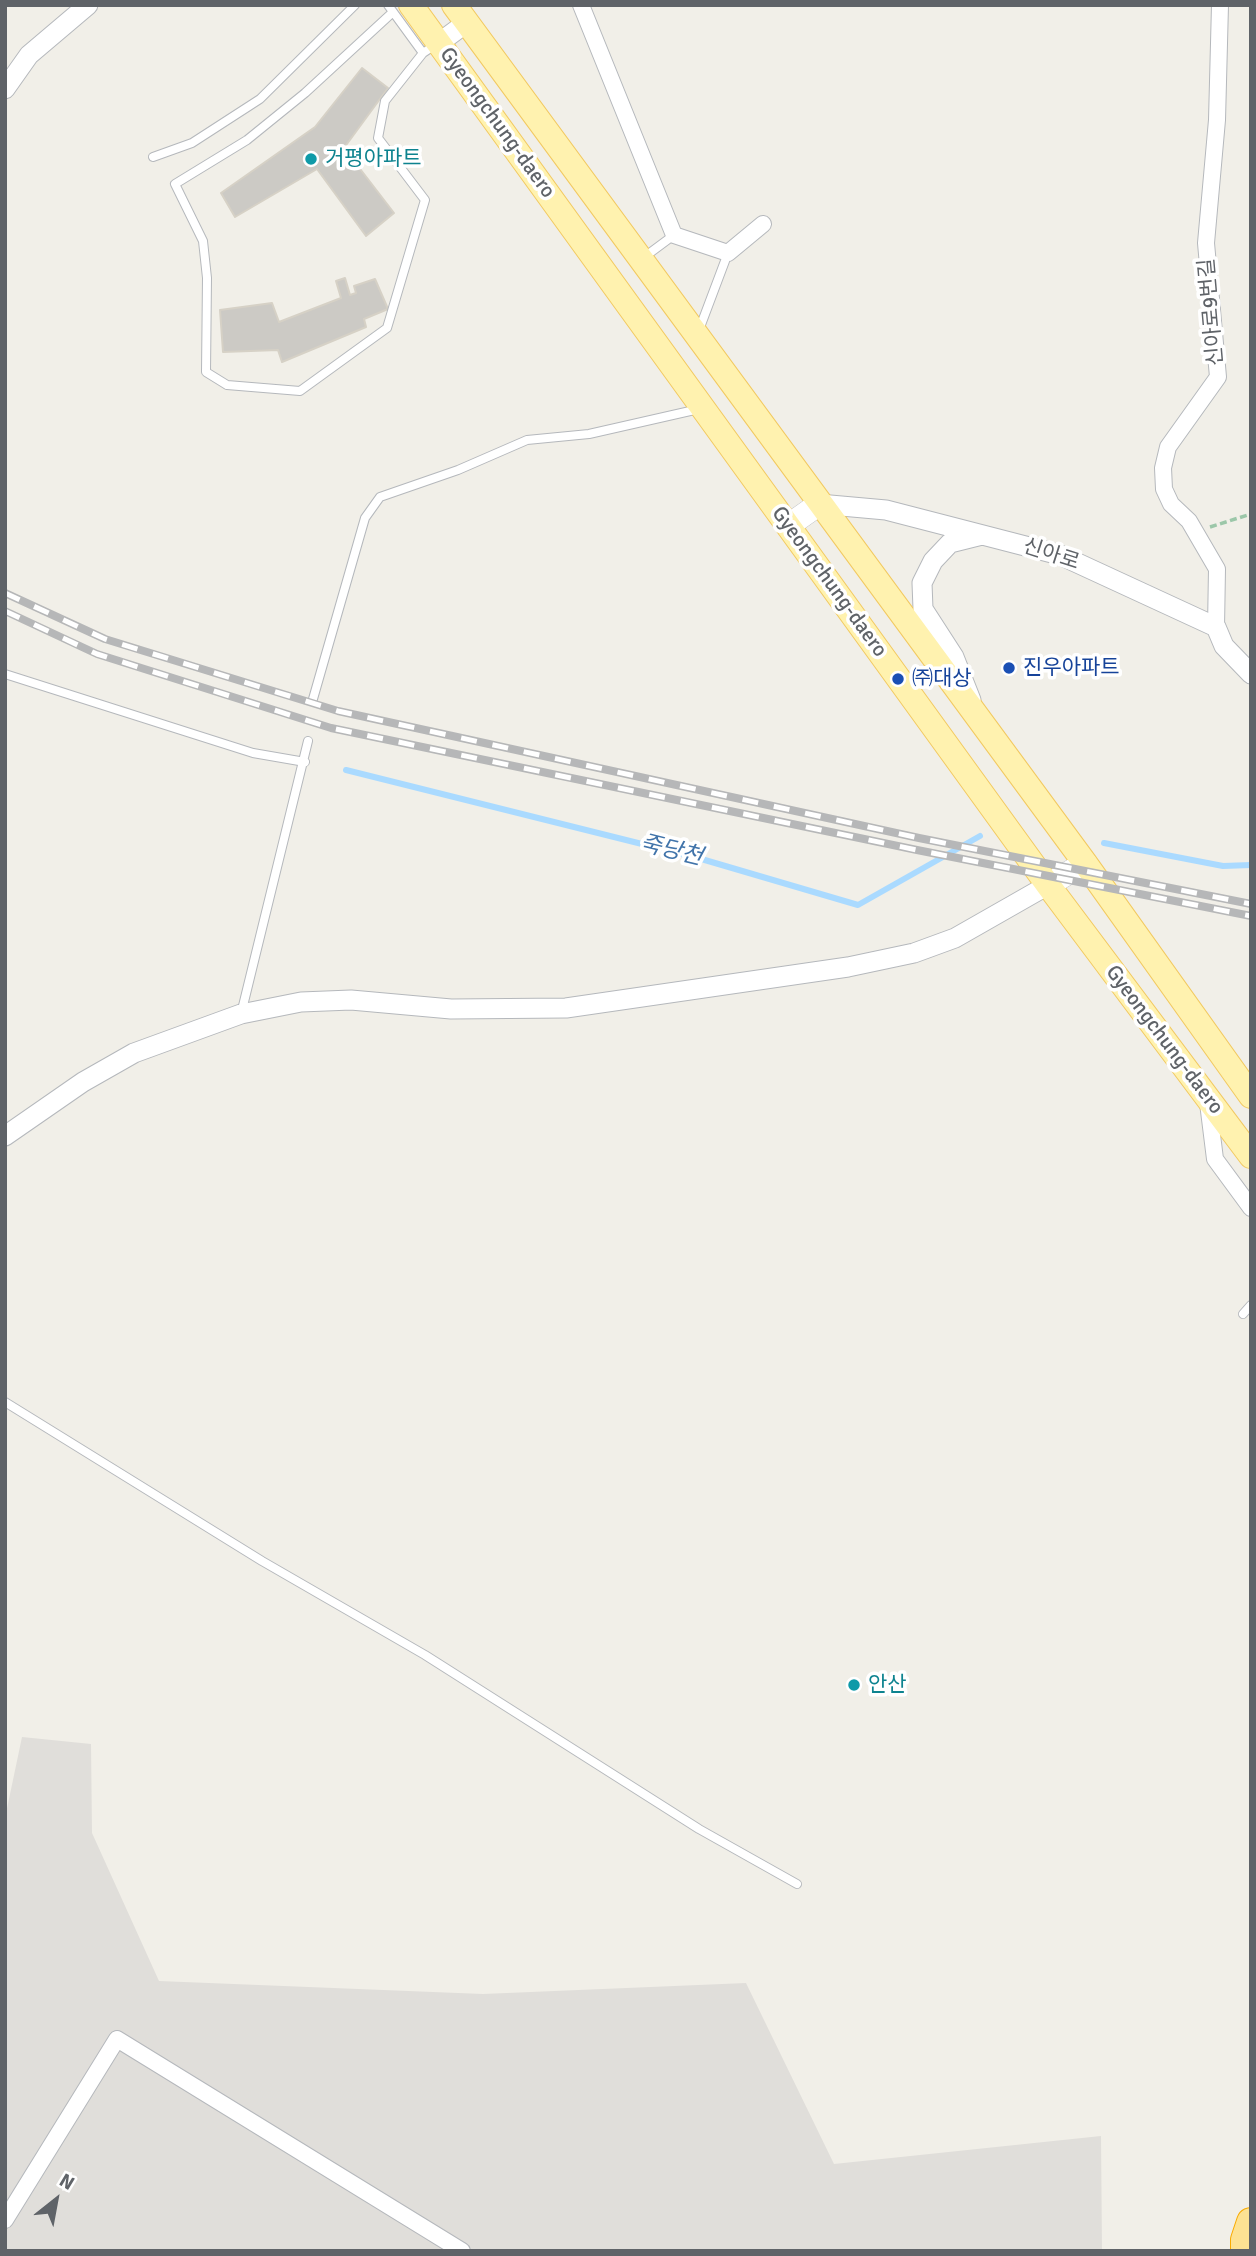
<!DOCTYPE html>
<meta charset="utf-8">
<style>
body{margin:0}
#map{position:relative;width:1256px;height:2256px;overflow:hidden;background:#f1efe8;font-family:Signika,sans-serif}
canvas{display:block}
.frame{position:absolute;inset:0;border:7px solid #5f6368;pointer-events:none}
.north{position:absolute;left:21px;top:2165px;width:70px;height:70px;-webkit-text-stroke:5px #fff;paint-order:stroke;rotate:31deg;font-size:19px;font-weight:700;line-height:28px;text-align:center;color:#5f6368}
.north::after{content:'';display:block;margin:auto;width:24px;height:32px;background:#5f6368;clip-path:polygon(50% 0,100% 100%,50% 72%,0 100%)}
</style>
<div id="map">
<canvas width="1256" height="2256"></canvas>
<div class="frame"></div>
<div class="north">N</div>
</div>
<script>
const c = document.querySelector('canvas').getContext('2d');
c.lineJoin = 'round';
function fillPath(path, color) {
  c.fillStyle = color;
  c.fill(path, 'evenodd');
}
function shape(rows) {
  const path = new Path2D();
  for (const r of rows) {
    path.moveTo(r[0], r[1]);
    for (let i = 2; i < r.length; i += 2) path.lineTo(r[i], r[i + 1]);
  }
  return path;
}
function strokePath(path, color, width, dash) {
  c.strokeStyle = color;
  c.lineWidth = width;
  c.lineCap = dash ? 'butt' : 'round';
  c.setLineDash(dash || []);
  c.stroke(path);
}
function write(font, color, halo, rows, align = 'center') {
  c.font = font + ' Signika,"Noto Sans KR",sans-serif';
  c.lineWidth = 7;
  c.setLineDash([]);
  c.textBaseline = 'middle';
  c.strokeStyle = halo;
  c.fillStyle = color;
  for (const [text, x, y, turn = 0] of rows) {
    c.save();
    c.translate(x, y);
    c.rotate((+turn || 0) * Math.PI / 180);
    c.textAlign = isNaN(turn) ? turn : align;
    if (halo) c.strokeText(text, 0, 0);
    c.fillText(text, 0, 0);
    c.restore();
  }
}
fillPath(shape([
 [22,1737,91,1744,92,1833,159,1981,483,1994,746,1983,834,2164,1101,2136,1102,2251,5,2251,5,1818]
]), '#e0deda');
strokePath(shape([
 [346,770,698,858,858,905,980,836],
 [1104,843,1223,866,1251,865]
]), '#aadaff', 6);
const building = shape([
 [362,68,388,88,344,148,394,213,366,236,317,169,235,217,221,193,315,127,362,68],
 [345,278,350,295,356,293,354,286,375,279,388,309,364,319,366,327,282,362,278,350,223,352,220,310,272,303,279,322,341,298,336,281,345,278]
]);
fillPath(building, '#cccac5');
strokePath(building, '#d6d1c6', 2);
const service = shape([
 [388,5,423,53],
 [393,12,305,93,247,140,175,184,203,241,207,278,206,372,227,385,300,391,387,328,425,200,378,138,385,101,423,53,435,45],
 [153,157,192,143,260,99,355,5],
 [643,258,674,235],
 [699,330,728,253],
 [5,674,253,753,305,762],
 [313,699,365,518,380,497,458,470,527,440,589,434,699,409],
 [241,1014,308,741],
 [1243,1314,1251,1305],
 [5,1402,262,1561,425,1655,699,1829,797,1884]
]);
const minor = shape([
 [581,5,674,235,728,253,763,224],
 [1216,627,1217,569,1189,521,1171,504,1164,489,1163,468,1168,447,1218,377,1206,243,1217,120,1220,5],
 [1208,1103,1215,1159,1251,1208],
 [5,2220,117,2039,462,2251]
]);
const tertiary = shape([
 [439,43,466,23],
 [5,89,29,55,88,5],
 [819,504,886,510,1060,555,1216,627,1224,646,1251,674],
 [971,700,954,657,923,609,922,583,933,561,950,543,982,535],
 [5,1136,83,1082,134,1053,241,1014,301,1002,351,1000,451,1009,566,1008,848,967,914,953,955,938,1048,885]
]);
const secondary = shape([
 [788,526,819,504],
 [1048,885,1085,863]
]);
const primary = shape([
 [411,5,1048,885,1251,1156],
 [454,5,1085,863,1251,1096]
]);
const motorway = shape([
 [1245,2251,1245,2240,1251,2222]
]);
strokePath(service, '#b5b8bc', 10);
strokePath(minor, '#b5b8bc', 18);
strokePath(tertiary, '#b5b8bc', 21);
strokePath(secondary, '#b6babf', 24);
strokePath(primary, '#f2c960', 26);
strokePath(motorway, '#f9ab00', 30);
strokePath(shape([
 [1210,527,1251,514]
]), '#9cc7a9', 3.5, [7, 3.5]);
strokePath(service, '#fff', 8);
strokePath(minor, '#fff', 16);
strokePath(tertiary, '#fff', 19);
strokePath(secondary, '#fff', 23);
strokePath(primary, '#fff2af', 24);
strokePath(motorway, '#fde293', 28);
const rail = shape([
 [5,593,105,639,338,711,919,838,1251,904],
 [5,611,97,654,331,728,917,850,1251,916]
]);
strokePath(rail, '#b6b7b8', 8);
strokePath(rail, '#fff', 5, [16]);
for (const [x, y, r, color] of [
 [311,159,7,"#0f9aa8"],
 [1009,668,7,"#1a4fb4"],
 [898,679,7,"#1a4fb4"],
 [854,1685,7,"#0f9aa8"]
]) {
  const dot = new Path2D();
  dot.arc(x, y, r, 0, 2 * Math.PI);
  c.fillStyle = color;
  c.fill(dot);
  strokePath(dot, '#fff', 2.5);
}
write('21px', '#5f6368', '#fff', [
 ["Gyeongchung-daero",497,123,54],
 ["신아로9번길",1212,312,-95],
 ["신아로",1051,555,18],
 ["Gyeongchung-daero",829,582,54],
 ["Gyeongchung-daero",1164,1040,53]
]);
write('21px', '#0d838f', '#fff', [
 ["거평아파트",325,159],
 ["안산",868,1685]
], 'left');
write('21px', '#164399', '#fff', [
 ["진우아파트",1023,668],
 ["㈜대상",912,679]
], 'left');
write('italic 23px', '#4174aa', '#fff', [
 ["죽당천",671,851,14]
]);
</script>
